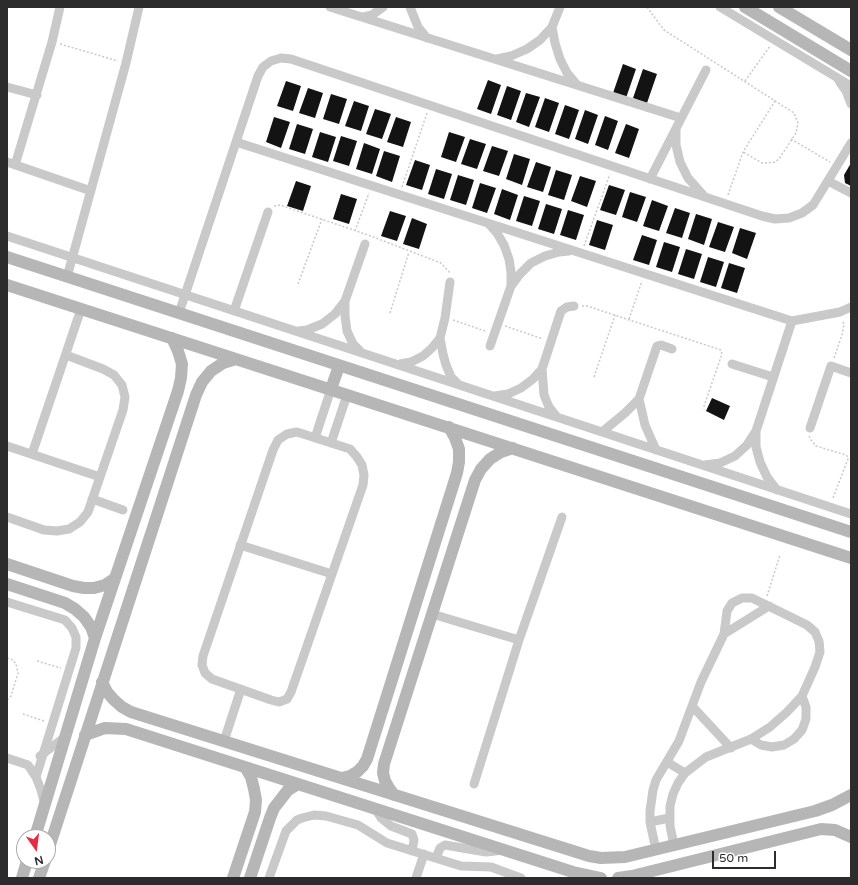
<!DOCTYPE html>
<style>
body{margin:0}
#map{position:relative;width:858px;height:885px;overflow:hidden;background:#fff;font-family:"Varela Round",sans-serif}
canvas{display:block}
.frame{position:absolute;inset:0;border:8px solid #2c2c2c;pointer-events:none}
.north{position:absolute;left:16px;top:829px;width:40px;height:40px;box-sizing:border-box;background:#fff;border:1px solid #ababab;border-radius:50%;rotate:166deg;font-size:11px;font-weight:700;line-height:16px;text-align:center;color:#2c2c2c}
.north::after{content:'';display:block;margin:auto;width:14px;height:18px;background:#e52c44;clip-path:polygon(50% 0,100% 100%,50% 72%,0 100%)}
.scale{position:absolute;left:712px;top:851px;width:64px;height:18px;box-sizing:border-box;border:2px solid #2c2c2c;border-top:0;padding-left:5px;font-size:12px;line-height:14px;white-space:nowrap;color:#2c2c2c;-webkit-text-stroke:3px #fff;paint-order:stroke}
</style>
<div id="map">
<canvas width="858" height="885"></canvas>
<div class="frame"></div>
<div class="north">N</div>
<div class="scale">50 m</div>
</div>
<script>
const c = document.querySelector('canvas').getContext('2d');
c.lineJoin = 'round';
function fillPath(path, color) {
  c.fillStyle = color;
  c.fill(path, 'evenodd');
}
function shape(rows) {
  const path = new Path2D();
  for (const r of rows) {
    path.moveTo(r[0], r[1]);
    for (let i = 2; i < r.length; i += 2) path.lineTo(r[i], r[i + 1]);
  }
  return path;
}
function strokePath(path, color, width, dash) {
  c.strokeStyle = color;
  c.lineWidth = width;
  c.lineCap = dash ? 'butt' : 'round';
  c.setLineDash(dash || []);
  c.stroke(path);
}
fillPath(shape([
 [623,64,636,69,626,98,613,93],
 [643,69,657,74,647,103,633,98],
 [488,80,501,85,491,114,477,109],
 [286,81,301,86,293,111,277,106],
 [507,86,521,91,511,120,497,115],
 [308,88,323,93,315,118,299,113],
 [526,93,540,97,529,127,516,122],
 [331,94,347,99,339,124,323,119],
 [545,98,559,103,549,132,535,127],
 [354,101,369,106,361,131,345,126],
 [565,105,579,110,569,139,555,134],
 [375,109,391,114,382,139,366,134],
 [585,110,598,115,588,144,575,139],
 [605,116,618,121,608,150,595,145],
 [274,117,290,122,281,148,266,142],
 [396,117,411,122,403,147,387,142],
 [297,124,313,129,305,154,289,149],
 [626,124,639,129,629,158,615,153],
 [320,132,336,137,328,162,312,157],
 [449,132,465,137,456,162,441,157],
 [341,136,357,141,349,166,333,161],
 [470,139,486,144,477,169,461,164],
 [364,143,380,149,372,174,356,169],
 [492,146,508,151,499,176,483,171],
 [384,151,400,156,392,182,376,176],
 [514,154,530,159,522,185,506,179],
 [415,160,430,165,422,190,406,185],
 [536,162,551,167,543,192,527,187],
 [851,163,851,186,845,183,844,175],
 [436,169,452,174,444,199,428,194],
 [556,170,572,175,564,200,548,195],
 [458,175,474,180,466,205,450,200],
 [580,176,596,181,587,207,571,201],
 [296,181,311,186,303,211,287,206],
 [480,183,496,188,487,213,472,208],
 [609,185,625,190,616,215,600,210],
 [502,189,518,195,510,220,494,214],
 [630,192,646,197,637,222,622,217],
 [341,194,357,199,349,224,333,219],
 [524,196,540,201,532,226,516,221],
 [652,200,668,206,659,231,643,226],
 [546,204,562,209,554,234,538,229],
 [675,208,690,213,682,238,666,233],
 [568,210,584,215,576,240,560,235],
 [390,211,406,216,397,241,381,236],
 [696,214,712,219,704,245,688,239],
 [412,218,427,224,419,249,403,244],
 [597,220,613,225,605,250,589,245],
 [718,222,734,227,725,252,709,247],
 [740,228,756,233,747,259,732,253],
 [642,235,657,240,649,265,633,260],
 [664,242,680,247,672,272,656,267],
 [686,249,702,254,694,279,678,274],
 [708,257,724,262,716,287,700,282],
 [729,263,745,268,737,293,721,288],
 [712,398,730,406,724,420,706,411]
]), '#131313');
strokePath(shape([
 [647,7,664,30,794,113,798,123,796,133,779,159,775,162,767,163,762,163,743,152],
 [60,44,118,61],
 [745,81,770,46],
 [791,139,830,162],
 [402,187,427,113],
 [728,195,743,152,775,101],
 [274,206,280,205,283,206,368,235,441,263,450,273],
 [355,231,369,193],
 [584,246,610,174],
 [298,284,322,219],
 [582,306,587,306,721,350,722,354,703,409],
 [390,313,409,252],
 [629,319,642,281],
 [453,320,485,331],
 [505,326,543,339],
 [834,358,842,335,844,324,842,320],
 [594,377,615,315],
 [809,436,811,440,816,446,846,455,848,457,848,459,833,498],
 [767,596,780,555],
 [7,658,13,660,16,664,18,673,11,696,7,700],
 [37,661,61,668],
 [23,714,44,721]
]), '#c9c9c9', 1.5, [2, 2]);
strokePath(shape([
 [330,7,681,118],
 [410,7,418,27,427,38],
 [720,7,851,86],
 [363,17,372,15,383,7],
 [552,27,555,43,560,59,567,73,577,85],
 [497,59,511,56,527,49,540,40,552,27,560,7],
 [839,81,846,91,851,104],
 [7,87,37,95],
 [676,129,676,145,680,162,688,178,704,196],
 [236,142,792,321,840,312,851,307],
 [7,162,91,191],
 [15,165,52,42,60,7],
 [650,179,706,70],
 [828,181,851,193],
 [489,224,497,233,504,245,509,259,511,272,511,286],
 [7,236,851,514],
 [67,277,126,63,139,7],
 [345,301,345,316,347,331,353,344,360,351],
 [234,311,268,212],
 [179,313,258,76,263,67,271,61,281,58,291,59,762,216,775,219,789,218,802,213,813,205,851,143],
 [299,331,307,330,322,324,335,314,345,301,365,244],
 [440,338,443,354,446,365,451,377,459,385],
 [490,346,511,286,520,274,531,263,545,256,559,252,569,251],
 [400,364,411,362,423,356,432,348,440,338,445,318,450,282],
 [732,364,773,377],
 [495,396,508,394,521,388,533,379,542,369],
 [639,399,645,425,656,450],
 [557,417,549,407,544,395,542,369,561,311,567,307,574,306],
 [810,428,831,366,851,373],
 [297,432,350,449,357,457,362,465,364,475,363,485,291,692,287,699,279,702,271,700,212,679,205,673,202,665,203,656,273,450,278,440,287,434,297,432],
 [602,432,625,413,639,399,657,346,661,345,672,349],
 [756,432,756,447,760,462,767,477,777,490],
 [315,438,331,389],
 [331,443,347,395],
 [7,446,100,477],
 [32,454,81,309],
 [705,465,720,463,735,456,747,445,756,431,792,321],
 [92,499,123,510],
 [7,517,44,530,57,531,69,529,80,522,88,512,123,410,125,397,122,385,114,375,103,369,66,355],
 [240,545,332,574],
 [7,602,65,620,72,628,76,637,76,648,36,777],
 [432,614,519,640],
 [724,634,769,606],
 [692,706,731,748],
 [751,739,761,745,772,747,784,745,794,739,802,730,806,719,806,707,802,696],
 [224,741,241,689],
 [40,756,65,737],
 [7,758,28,765,36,777,41,790,45,805],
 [667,762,685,773],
 [474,784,519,640,562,517],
 [375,808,381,818,391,826,412,834,414,840,412,851],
 [650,822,669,818],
 [656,850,650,822,650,811,653,790,656,780,679,741,701,682,724,634,727,611,732,603,742,598,752,598,807,625,815,632,819,641,820,652,815,667,802,696,787,712,770,727,751,739,706,757,685,773,678,783,673,794,670,806,670,826,674,845],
 [436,858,440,848,445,845,486,852,504,850],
 [269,878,286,831,297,820,302,818,314,815,326,816,358,825,387,843,461,866,491,867,521,878],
 [416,878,424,854]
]), '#c9c9c9', 9);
strokePath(shape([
 [745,7,851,71],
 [779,7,851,50],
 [7,257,851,532],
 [7,285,851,558],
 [331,389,339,366],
 [7,564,73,586,84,588,94,588,105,585,114,579],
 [7,584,65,603,75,609,84,617,91,627,95,638],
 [102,682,107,692,114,700,122,707,131,712,589,856,601,858,625,857,815,811,832,805,851,795],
 [85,735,105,728,126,729,573,872,601,878],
 [342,778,350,776,357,772,363,766,367,759,457,473,459,462,459,449,455,438,449,427],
 [394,795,389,788,385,781,383,773,384,764,475,480,481,469,490,459,501,452,513,448],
 [35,837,95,638,178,391,181,378,182,364,178,351,172,338],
 [48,851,196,395,202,382,211,371,223,363,236,359],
 [22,878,27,861],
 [39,878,45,861],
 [233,878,255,812,256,800,254,789,251,777,245,767],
 [250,878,270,818,274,808,288,790,298,784],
 [618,878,632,876,821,829,835,830,851,837]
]), '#b6b6b6', 12);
</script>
